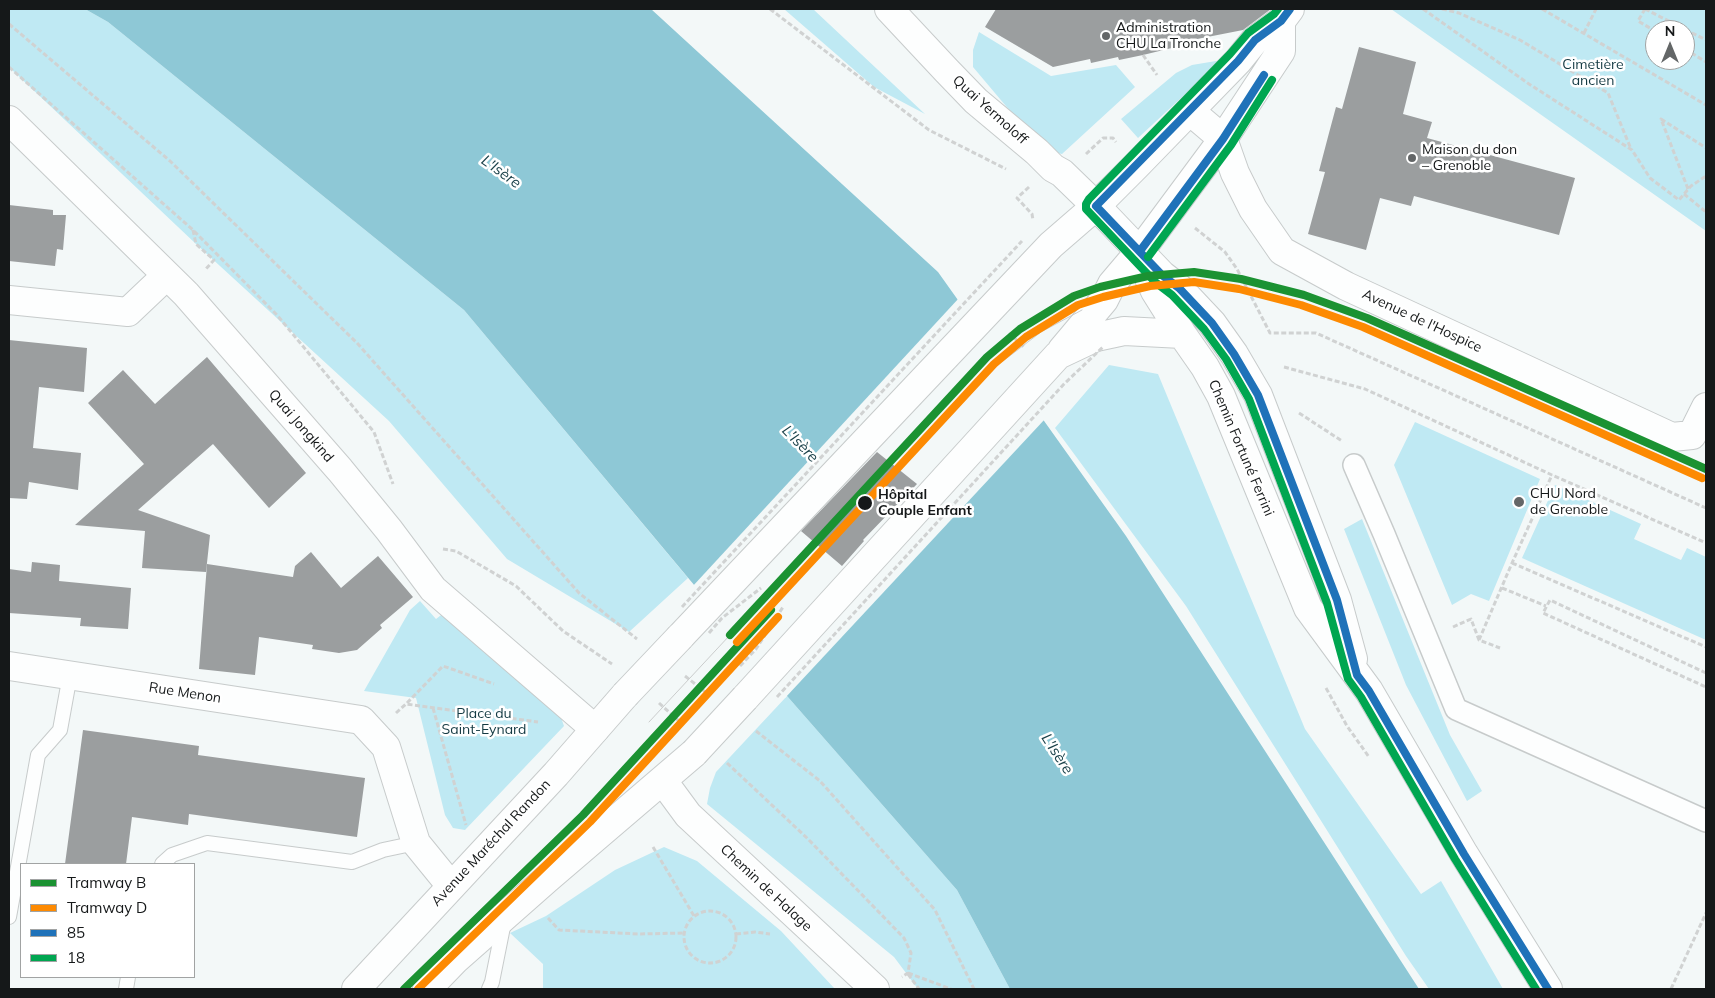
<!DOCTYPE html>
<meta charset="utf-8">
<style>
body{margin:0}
#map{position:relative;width:1715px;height:998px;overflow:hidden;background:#f3f8f8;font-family:Mulish,sans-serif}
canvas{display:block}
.frame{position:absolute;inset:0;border:10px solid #151819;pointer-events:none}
.legend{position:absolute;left:20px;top:863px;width:175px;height:115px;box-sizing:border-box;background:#fff;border:1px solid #a1a3a3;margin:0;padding:6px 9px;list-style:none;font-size:15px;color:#151819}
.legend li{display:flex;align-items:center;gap:10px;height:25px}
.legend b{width:25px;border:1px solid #a1a3a3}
.north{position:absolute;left:1645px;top:20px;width:50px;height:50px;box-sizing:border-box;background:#fff;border:1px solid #a1a3a3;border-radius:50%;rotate:0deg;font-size:14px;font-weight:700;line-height:20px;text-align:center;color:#151819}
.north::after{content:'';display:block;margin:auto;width:18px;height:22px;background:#636667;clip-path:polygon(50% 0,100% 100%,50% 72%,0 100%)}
</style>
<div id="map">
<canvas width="1715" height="998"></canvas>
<div class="frame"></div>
<ul class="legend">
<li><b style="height:6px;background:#1b9232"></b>Tramway B</li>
<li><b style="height:6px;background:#fd8a02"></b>Tramway D</li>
<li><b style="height:6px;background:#1f72b9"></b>85</li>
<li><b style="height:6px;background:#00a651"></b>18</li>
</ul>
<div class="north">N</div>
</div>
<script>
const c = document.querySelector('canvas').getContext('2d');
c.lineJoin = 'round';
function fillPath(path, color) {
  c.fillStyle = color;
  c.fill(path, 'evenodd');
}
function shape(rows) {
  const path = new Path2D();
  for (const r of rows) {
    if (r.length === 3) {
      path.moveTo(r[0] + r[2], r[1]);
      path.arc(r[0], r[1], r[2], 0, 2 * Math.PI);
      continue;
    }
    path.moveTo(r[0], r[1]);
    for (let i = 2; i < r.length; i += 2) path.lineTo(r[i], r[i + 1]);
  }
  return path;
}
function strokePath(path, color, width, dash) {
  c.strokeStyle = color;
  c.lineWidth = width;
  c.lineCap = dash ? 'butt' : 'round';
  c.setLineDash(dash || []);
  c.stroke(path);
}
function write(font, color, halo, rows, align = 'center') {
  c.font = font + ' Mulish,sans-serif';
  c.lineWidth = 5;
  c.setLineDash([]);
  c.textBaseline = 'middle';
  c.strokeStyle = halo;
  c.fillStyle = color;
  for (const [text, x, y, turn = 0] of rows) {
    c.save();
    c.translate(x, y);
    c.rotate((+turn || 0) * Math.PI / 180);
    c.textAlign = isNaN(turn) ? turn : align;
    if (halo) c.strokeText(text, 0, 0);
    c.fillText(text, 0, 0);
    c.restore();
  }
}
fillPath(shape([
 [9,9,85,9,108,22,464,310,688,578,629,632,507,559,389,421,196,244,9,67],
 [784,9,813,9,925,114,874,87],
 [1391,9,1706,9,1706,231],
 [1655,30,1685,30,1685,60,1655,60],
 [979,32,1051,76,1116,65,1135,87,1062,154,1043,150,973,67,973,50],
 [1222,60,1138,138,1121,119,1176,73,1192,65],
 [1109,365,1158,374,1305,729,1421,894,1441,881,1503,989,1429,989,1406,956,1186,606,1055,428],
 [1415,422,1540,479,1489,601,1471,594,1452,605,1394,465],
 [1555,485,1641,524,1634,539,1681,560,1687,548,1706,557,1706,640,1522,558],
 [1362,519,1450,735,1482,791,1467,801,1406,685,1344,529],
 [420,601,436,619,445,612,555,701,564,726,465,830,453,828,445,815,416,698,364,691,410,610],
 [787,696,957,890,1010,989,918,989,894,957,707,804,710,788,716,772],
 [664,847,697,861,781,931,835,989,543,989,543,964,510,933,546,916,615,870]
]), '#bfe9f3');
fillPath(shape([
 [85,9,651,9,938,272,1126,536,1419,989,1010,989,957,890,787,696,464,310,108,22]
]), '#8ec8d6');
fillPath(shape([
 [959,298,1045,419,785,698,692,587]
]), '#f3f8f8');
fillPath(shape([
 [996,9,1271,9,1243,30,1192,40,1192,43,1143,55,1119,60,1118,57,1091,63,1090,59,1053,67,985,27],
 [1359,47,1416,62,1403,114,1432,122,1427,138,1575,178,1559,235,1414,196,1411,206,1380,198,1366,250,1308,234,1325,172,1319,171,1329,133,1336,107,1342,109],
 [9,205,53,210,53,215,66,215,63,250,57,249,55,266,9,261],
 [9,340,87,348,84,392,39,387,33,448,81,453,78,490,29,482,27,499,9,498],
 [207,357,306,473,269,508,213,444,138,510,210,535,206,572,142,568,145,531,75,525,144,464,88,403,123,370,155,404],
 [877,452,917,484,863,540,864,541,842,566,801,531],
 [311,552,341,588,378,556,413,597,380,625,382,628,357,650,339,653,312,649,313,645,259,637,255,675,199,669,207,564,293,577,295,566],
 [32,562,60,565,59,581,131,588,128,629,80,626,81,618,9,613,9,569,31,572],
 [83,730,199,746,198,755,365,778,357,837,189,814,188,825,132,817,126,864,65,864]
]), '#9b9e9f');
const service = shape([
 [162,864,172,855,207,843,352,862,383,850,416,843],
 [9,917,38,755,60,730,70,675],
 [126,989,128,977],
 [489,989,492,982,504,922]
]);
const pedestrian = shape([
 [1354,465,1384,534,1456,709,1706,821]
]);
const minor = shape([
 [1190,111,1223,139,1235,173,1253,209,1282,251,1346,286,1672,437,1692,435,1706,407],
 [9,120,186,294,340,470,389,530,433,589,595,729],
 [9,300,128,312,166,276],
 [9,666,361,720,386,747,416,843,451,886],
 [663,781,688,815,875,989]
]);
const tertiary = shape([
 [889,9,947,71,976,101,1037,152,1053,168,1062,173,1096,206,1162,275,1179,288,1212,323,1234,354,1258,395,1337,600,1353,659],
 [1140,251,1148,276,1155,291,1182,334,1205,367,1221,396,1308,608,1369,691,1464,854,1548,989],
 [1062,350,1104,300,1112,284,1140,251,1223,139,1281,51,1281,21],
 [680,637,1051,245,1096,206,1136,166,1238,61,1255,40,1281,21,1290,9],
 [745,698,1058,355,1096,337,1124,331,1182,334],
 [356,989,556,774,625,695],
 [427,989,455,960,548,878,694,753]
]);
strokePath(service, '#c7cbcb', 16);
strokePath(pedestrian, '#c7cbcb', 24);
strokePath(minor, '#c7cbcb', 30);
strokePath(tertiary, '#c7cbcb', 30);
strokePath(shape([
 [770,9,929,130,1006,169],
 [1423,9,1529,84,1632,150,1650,178,1679,200,1691,186,1706,176],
 [1442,9,1459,13,1520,40,1608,93,1631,149],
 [1542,9,1706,105],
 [1645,9,1706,40],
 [1645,9,1638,21,1655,31],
 [9,24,170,161,357,343,579,593,637,639],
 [1584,33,1596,9],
 [1685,49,1706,62],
 [1143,55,1157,75],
 [9,67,193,230,277,315,374,432,393,484],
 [1086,154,1103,138,1113,138,1116,142],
 [1029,187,1017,198,1032,214,1033,220],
 [1688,189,1661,119,1706,148],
 [1684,194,1706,212],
 [1195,228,1225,252,1237,269,1270,333,1316,333,1706,508],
 [193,230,196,244,214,260,205,270],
 [1009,333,1025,348],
 [1284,367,1365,389,1552,475,1706,543],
 [1299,413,1342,441],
 [443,549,456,551,516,586,563,631,612,664],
 [1512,563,1706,647],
 [1502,588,1546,606],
 [1453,627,1471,619,1479,640,1500,648],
 [1479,640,1512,563,1552,475],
 [1706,673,1550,600,1543,613,1706,687],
 [685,676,708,694],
 [1326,688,1347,726,1369,757],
 [407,703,443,666,494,684],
 [659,703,680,722],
 [433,708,466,825],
 [396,713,406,704,538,722],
 [756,731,820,781,935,910,974,989],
 [727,763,807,838,904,938,911,953,908,973,902,977],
 [653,847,694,916],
 [710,937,26],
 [548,918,559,930,638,934,684,933],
 [736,934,755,932,770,934],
 [908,973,951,989],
 [908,974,919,989],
 [1671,989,1706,913]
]), '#d0d2d2', 3, [5, 2.5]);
strokePath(service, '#fdfefe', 14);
strokePath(pedestrian, '#fdfefe', 21);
strokePath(minor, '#fdfefe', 28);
strokePath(tertiary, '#fdfefe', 28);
strokePath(shape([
 [1003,361,1041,332,1082,310],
 [649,722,730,635]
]), '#cacccc', 1);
const tertiaryBridge = shape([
 [625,695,680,637],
 [694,753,745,698]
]);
strokePath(tertiaryBridge, '#c7cbcb', 30, []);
strokePath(shape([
 [682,607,1022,241],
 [709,633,722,618,761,588],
 [740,666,756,649,783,607],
 [777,697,1064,384,1104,346]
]), '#d0d2d2', 3, [5, 2.5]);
strokePath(tertiaryBridge, '#fdfefe', 28);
strokePath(shape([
 [1290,9,1281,21,1255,40,1238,61,1096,206,1162,275,1179,288,1212,323,1234,354,1258,395,1337,600,1357,675,1369,691,1464,854,1548,989],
 [1140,251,1223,139,1264,75]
]), '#1f72b9', 8);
strokePath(shape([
 [1278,9,1274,14,1248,33,1230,54,1089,199,1086,204,1086,209,1155,282,1172,295,1204,329,1226,359,1249,399,1327,603,1348,679,1361,697,1455,859,1536,989],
 [1148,257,1231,145,1272,80]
]), '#00a651', 8);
strokePath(shape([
 [730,635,987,357,1020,329,1074,296,1100,287,1148,276,1194,272,1241,279,1304,295,1367,318,1706,469],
 [404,989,583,815,771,610]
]), '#1b9232', 8);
strokePath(shape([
 [737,642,994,364,1026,337,1078,305,1103,297,1150,286,1194,282,1239,289,1301,305,1363,327,1702,478],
 [418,989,590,822,778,617]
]), '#fd8a02', 8);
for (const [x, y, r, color] of [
 [1106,36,5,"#636667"],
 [1412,158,5,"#636667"],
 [1519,502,6,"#636667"],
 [865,503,8,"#151819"]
]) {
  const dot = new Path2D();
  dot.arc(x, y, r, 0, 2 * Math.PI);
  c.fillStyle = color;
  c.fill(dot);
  strokePath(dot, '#fff', 2);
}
write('14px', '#151819', '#fff', [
 ["Administration",1116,28],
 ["CHU La Tronche",1116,44],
 ["Maison du don",1422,150],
 ["– Grenoble",1422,166],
 ["CHU Nord",1530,494],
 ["de Grenoble",1530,510]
], 'left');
write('14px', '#143a43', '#fff', [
 ["Cimetière",1593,65],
 ["ancien",1593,81],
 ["Place du",484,714],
 ["Saint-Eynard",484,730]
]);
write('14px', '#151819', '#fff', [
 ["Quai Yermoloff",990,110,42],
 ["Avenue de l'Hospice",1422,321,25],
 ["Quai Jongkind",301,426,49],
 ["Chemin Fortuné Ferrini",1241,448,67],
 ["Rue Menon",185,693,9],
 ["Avenue Maréchal Randon",491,843,-47],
 ["Chemin de Halage",766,888,43]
]);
write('bold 14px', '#151819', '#fff', [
 ["Hôpital",878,495],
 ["Couple Enfant",878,511]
], 'left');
write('italic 15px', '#1a4049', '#fff', [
 ["L'Isère",501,172,36],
 ["L'Isère",800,444,46],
 ["L'Isère",1057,754,57]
]);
</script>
